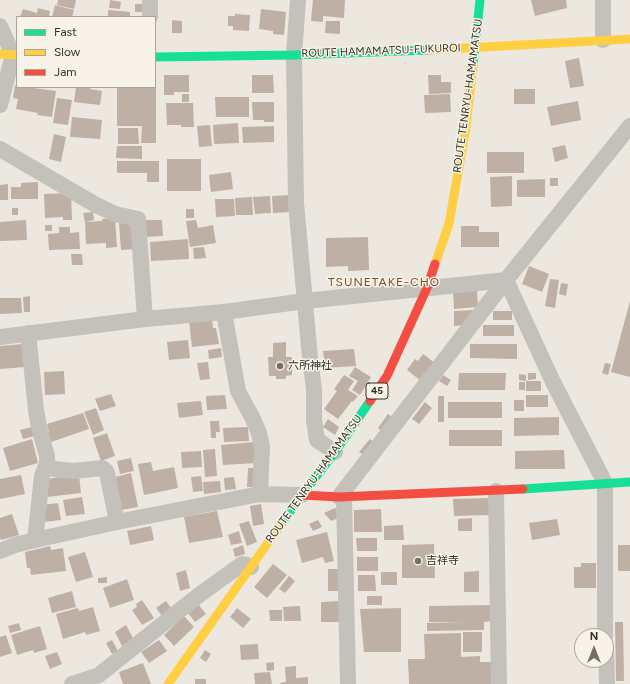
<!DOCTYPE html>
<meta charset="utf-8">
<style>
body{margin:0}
#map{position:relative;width:630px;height:684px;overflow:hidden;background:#ece8e0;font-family:Figtree,sans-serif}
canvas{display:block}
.legend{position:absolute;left:16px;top:16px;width:140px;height:72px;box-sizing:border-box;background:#f8f3e8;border:1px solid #aaa49b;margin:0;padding:5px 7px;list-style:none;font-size:12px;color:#342e28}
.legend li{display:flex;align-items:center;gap:8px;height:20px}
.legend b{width:20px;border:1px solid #aaa49b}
.north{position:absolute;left:574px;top:628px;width:40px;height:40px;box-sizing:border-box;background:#f8f3e8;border:1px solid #aaa49b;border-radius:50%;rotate:0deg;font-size:11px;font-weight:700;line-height:16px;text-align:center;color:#342e28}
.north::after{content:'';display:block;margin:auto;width:14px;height:18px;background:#746f68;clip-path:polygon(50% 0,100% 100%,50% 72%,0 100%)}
</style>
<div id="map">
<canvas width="630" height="684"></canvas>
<ul class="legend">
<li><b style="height:5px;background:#16e098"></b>Fast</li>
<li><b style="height:5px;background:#ffcf43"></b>Slow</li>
<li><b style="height:5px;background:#f24e42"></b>Jam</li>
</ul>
<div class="north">N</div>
</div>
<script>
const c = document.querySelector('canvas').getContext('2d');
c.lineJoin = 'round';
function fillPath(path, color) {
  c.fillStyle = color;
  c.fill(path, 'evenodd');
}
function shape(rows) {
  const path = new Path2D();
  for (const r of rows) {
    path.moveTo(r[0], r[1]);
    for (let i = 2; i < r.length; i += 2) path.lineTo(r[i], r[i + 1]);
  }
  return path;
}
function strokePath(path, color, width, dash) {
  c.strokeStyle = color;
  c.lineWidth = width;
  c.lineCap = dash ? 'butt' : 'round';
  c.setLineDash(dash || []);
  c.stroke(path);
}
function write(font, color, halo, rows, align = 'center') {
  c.font = font + ' Figtree,"Noto Sans JP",sans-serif';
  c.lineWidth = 3;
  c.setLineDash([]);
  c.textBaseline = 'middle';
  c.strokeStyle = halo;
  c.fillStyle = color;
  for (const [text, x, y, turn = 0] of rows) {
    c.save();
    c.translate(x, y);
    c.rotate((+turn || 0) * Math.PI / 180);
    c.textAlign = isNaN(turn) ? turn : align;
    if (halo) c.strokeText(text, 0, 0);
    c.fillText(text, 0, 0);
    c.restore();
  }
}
fillPath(shape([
 [58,0,76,0,74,9,57,5],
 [110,0,121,2,120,9,109,8],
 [313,0,345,0,344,18,323,16,323,22,311,21],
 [531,0,566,0,567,8,535,16],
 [135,4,142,4,142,12,135,12],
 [55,5,74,10,72,17,52,17],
 [38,8,50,11,49,17,20,17,23,9,37,13],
 [261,9,286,12,284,35,273,34,273,31,259,29],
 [108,10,130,12,130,17,108,17],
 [235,14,250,15,249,31,233,30,233,26,228,26,228,16,235,16],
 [172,20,182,21,182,33,172,33],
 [326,21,340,21,340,34,325,33],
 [579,58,584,86,570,88,565,61],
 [164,75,189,75,189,92,174,92,174,95,164,95],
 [252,75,273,75,274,93,252,93],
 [428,75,441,75,441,82,451,82,451,93,429,94],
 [15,85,17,86,17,87,26,87,56,91,52,117,37,115,38,113,16,109,18,99,13,98],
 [76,87,90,87,90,89,102,91,100,105,74,102],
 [117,87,156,87,156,143,141,143,142,126,117,126],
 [514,89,535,89,535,104,514,104],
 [182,94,189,94,189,102,182,102],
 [450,94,451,112,425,113,424,95],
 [215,97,249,97,249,117,216,117],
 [57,98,72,100,68,125,53,123],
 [578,101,581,120,551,126,547,107],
 [252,102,274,102,274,122,264,122,264,120,253,120],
 [166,103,193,103,194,127,181,127,181,125,167,125],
 [72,117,102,120,100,139,70,137],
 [238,123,239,143,214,144,213,125],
 [210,125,212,146,199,147,197,126],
 [274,126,274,142,243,143,242,127],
 [118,128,138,128,139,144,118,144],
 [54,134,66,137,61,162,49,159],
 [565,145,568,158,555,162,552,148],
 [117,146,142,146,142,159,116,158],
 [487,152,524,152,524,173,487,173],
 [167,159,201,159,201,191,167,191],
 [117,161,159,161,159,182,147,182,147,173,117,173],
 [231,172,233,189,211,192,209,175],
 [512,176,512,206,491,207,490,177],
 [550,178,558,178,558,186,550,186],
 [545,179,545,197,517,197,517,180],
 [38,182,38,199,11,199,11,187,21,187,21,183],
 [8,184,8,200,0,200,0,185],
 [71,193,72,220,63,220,63,217,45,218,44,194],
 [290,195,291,212,273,213,272,196],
 [270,196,271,213,255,214,253,197],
 [252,197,253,215,236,215,235,198],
 [215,199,234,199,235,216,216,217],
 [12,208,18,208,18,215,12,215],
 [186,209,194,209,194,218,186,218],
 [93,212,94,220,85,222,83,213],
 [115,218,117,247,106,248,106,243,86,244,85,222,102,221,102,219],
 [26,220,27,240,0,241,0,222],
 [145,220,162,220,163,236,146,237],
 [196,220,198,228,213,225,216,243,190,247,186,221],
 [132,222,135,249,121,250,119,223],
 [45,225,52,225,52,231,45,231],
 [461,226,479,226,479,232,499,232,499,247,461,247],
 [59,227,70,227,70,233,79,232,80,249,49,250,48,234,59,233],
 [368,237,369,270,348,271,348,266,326,267,326,238],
 [188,239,189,259,151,261,150,242],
 [204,247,206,258,194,259,193,248],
 [71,254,82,254,83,265,72,265],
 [529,266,549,274,542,292,522,284],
 [550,279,559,280,555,308,545,306],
 [561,283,568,284,566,296,559,294],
 [477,289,478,307,454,309,453,291],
 [30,296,30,312,24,312,23,297],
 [0,298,21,298,22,313,0,314],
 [630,301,630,377,611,372],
 [475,310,465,325,454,326,454,311],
 [493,311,512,311,512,320,493,320],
 [212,318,213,328,216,328,219,344,192,347,189,321],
 [483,325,514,325,514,336,483,336],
 [188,340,190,358,169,360,167,342],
 [286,342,286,357,292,357,292,375,286,376,286,379,276,379,276,376,269,376,268,357,273,357,273,343],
 [23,344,25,367,0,369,0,346],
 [470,344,517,344,517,359,470,358],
 [221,348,222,357,209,359,208,350],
 [354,349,356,366,325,368,323,351],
 [423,354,435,363,421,381,407,370,415,359,418,361],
 [208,362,210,379,200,380,197,363],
 [605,363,611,364,608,375,602,373],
 [355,367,371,377,360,395,352,390,358,381,349,376],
 [64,371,65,394,45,395,44,372],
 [459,373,506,373,505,390,458,390],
 [528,373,536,373,536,379,528,380],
 [519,374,526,375,526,381,541,381,541,391,526,391,526,381,519,380],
 [344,375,354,381,348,390,358,396,353,402,352,401,338,419,324,409,337,391,334,389],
 [443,375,451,380,447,386,439,381],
 [519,382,525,382,525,390,519,390],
 [111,394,116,406,100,411,95,399],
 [225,395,227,409,207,410,206,396],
 [526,395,548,395,548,407,526,407],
 [438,396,444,396,444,422,438,422],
 [514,400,524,400,524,411,514,411],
 [201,401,203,415,179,418,177,403],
 [425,402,432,408,419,424,412,419],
 [448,402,502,402,502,418,448,418],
 [96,408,104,430,93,435,84,412],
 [83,413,89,429,51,442,47,424],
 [388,414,392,417,382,431,378,428],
 [559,417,559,435,514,436,514,418],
 [328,419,339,427,335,435,323,427],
 [210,421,219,421,220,432,216,432,216,438,211,438],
 [32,427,35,436,23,439,20,430],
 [248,427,249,441,224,442,223,428],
 [449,430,502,430,502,446,449,446],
 [107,433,115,456,101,461,93,438],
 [32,439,38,463,10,471,3,448],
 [370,439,374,442,364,455,359,452],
 [255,442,256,463,223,465,221,445],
 [215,449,217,476,205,477,203,450],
 [564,450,565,469,515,469,515,451],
 [201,451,202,467,182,468,181,452],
 [131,458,134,471,120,474,117,461],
 [151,462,153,471,174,467,178,488,144,495,138,464],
 [248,468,257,468,257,487,247,487],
 [131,473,138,507,121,510,115,477],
 [21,475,25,494,0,499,0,479],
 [79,475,81,493,47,497,45,479],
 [201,476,203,491,193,492,191,477],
 [234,477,236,489,225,490,224,478],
 [220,481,221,492,204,494,203,482],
 [82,497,85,514,66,516,63,500],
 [490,498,491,515,454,516,453,499],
 [58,503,61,520,44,522,42,505],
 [261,504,264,524,253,526,250,506],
 [335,508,337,510,338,518,331,521,324,513],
 [381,509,382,532,354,532,354,510],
 [217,511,223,537,189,543,184,517],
 [12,514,19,535,1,540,0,538,0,518],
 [472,518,472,531,458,531,458,519],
 [557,519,560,535,532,540,529,523],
 [318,520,322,527,313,531,309,524],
 [249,521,257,542,247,546,239,524],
 [403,525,404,540,384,540,384,526],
 [151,526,154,540,130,545,127,531],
 [239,531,242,543,231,545,228,535],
 [327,532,334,561,325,563,323,557,302,563,296,540],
 [356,538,377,538,377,551,357,551],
 [434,544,435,578,402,578,402,545],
 [243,545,245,554,235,557,233,549],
 [618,545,630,545,630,571,618,571],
 [50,546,51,550,63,548,66,571,31,575,30,568,27,568,25,552],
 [85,552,93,577,76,582,68,557],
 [357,557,378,557,378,571,357,571],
 [581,563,596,563,596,588,574,588,574,567,581,567],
 [273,564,287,575,267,598,254,587],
 [328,569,341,569,341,591,328,591],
 [186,570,190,588,180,591,176,573],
 [479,571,479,592,464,592,464,572],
 [381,572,397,572,397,585,381,585],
 [358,575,375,575,376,591,358,591],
 [289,576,295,581,285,593,279,589],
 [107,577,107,583,98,583,98,578],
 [127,579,134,600,110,608,103,588],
 [72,591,76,607,52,613,48,598],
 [367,596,382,596,382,605,367,605],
 [142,600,154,618,142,625,132,610,137,607,136,604],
 [166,601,172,609,162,616,156,608],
 [341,601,341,622,321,622,321,602],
 [198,604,206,614,195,622,188,613],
 [492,605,492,621,484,622,484,630,427,631,427,623,464,622,429,622,429,606],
 [300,606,301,621,284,621,283,607],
 [93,607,100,631,86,635,85,632,63,639,56,614,78,608,79,611],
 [237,608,251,619,243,628,230,617],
 [401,608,401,652,364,652,360,609],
 [269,610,282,610,282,621,270,621],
 [184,616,194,627,174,646,164,635],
 [615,622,623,622,624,681,616,681],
 [19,623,21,630,10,633,8,626],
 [126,625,134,640,122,646,115,632],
 [40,626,47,649,34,653,33,650,17,655,11,635],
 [463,632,482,632,482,652,463,652],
 [461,633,461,657,480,656,480,662,492,662,492,684,409,684,408,659,425,659,424,634],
 [6,635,12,653,0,657,0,637],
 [112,640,118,651,112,654,106,643],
 [159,640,167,651,149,663,141,652],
 [258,644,259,659,241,660,240,645],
 [205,650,211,654,206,662,200,658],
 [57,652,62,664,50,669,45,656],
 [274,662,274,670,267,671,266,663],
 [143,663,151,684,123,684,119,672],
 [296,666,296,678,308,677,308,684,280,684,280,683,286,682,285,667],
 [270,672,272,684,255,684,254,673],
 [195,679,206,679,206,684,195,684]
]), '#beb0a4');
strokePath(shape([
 [298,0,294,55,296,203,310,358,314,389,314,420,317,440,335,452],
 [603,0,603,40],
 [150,17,150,0],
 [0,26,13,55,0,105],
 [0,149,96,205,115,214,138,219,145,319],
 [224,312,238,391,253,419,259,433,262,447,260,494],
 [28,333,36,410,39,427,47,456,47,463,49,466,54,469,74,471,102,468,106,471,107,473,117,522],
 [0,337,145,319,224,312,305,301,506,280,553,382,605,483,605,636],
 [496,491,499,684],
 [339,497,506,280,630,126],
 [344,497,348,684],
 [35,540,42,476,47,463],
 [0,551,15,545,35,540,117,522,260,494,302,495],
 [606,651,607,684],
 [72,684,99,675,199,595,242,564,247,565,251,567]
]), '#c4c0ba', 16);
strokePath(shape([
 [155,57,294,55,429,50],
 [473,65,480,0],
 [523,489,630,482],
 [282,523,302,495,335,452,370,401]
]), '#16e098', 9);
strokePath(shape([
 [429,50,630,39],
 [0,54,17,55],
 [435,264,449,224,466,127,473,65],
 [168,684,282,523]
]), '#ffcf43', 9);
strokePath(shape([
 [370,401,387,376,427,288,435,264],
 [302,495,339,497,523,489]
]), '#f24e42', 9);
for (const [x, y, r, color] of [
 [280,366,4,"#746f68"],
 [418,561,4,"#746f68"]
]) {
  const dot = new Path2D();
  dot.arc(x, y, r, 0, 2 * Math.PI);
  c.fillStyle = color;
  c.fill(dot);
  strokePath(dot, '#f8f3e8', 1.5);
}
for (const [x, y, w] of [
 [377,391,22]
]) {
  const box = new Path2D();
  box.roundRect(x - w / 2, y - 8, w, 16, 3);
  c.fillStyle = '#f8f3e8';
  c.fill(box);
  strokePath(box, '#342e28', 1);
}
write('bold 10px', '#342e28', null, [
 ["45",377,391]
]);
write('11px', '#342e28', '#f8f3e8', [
 ["ROUTE HAMAMATSU-FUKUROI",381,51,-2],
 ["ROUTE TENRYU-HAMAMATSU",468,96,-82],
 ["ROUTE TENRYU-HAMAMATSU",314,479,-54]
]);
write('11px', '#342e28', '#f8f3e8', [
 ["六所神社",288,366],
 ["吉祥寺",426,561]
], 'left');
c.letterSpacing = '1px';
write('12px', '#7d4a28', '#f8f3e8', [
 ["TSUNETAKE-CHO",384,282]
]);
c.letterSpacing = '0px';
</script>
